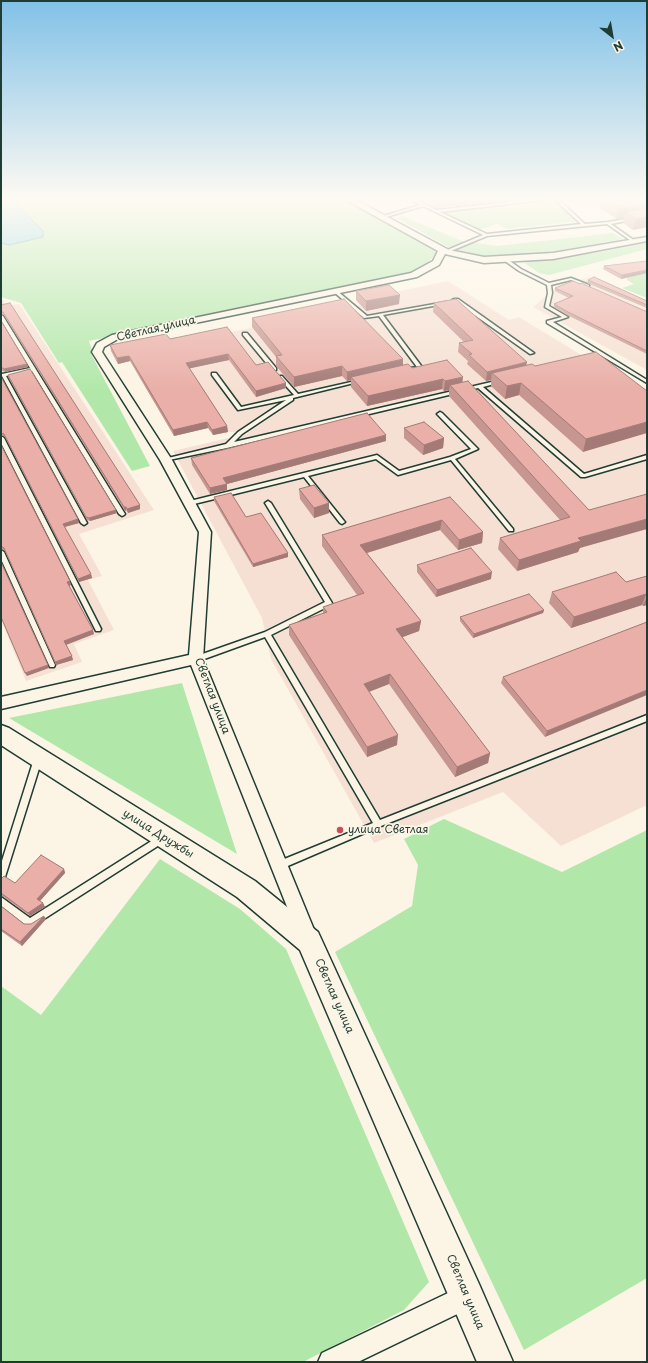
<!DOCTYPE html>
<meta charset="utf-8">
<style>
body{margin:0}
#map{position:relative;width:648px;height:1363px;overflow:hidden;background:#fcf5e5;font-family:"Playpen Sans",sans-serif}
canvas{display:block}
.frame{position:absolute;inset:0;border:2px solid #1f3d34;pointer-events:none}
.north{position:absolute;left:592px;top:16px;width:40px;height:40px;-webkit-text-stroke:3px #fcf5e5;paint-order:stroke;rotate:149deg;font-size:11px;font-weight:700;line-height:16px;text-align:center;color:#1f3d34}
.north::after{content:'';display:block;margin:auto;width:14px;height:18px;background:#1f3d34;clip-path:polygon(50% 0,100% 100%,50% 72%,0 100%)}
</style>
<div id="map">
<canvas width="648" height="1363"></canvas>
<div class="frame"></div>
<div class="north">N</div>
</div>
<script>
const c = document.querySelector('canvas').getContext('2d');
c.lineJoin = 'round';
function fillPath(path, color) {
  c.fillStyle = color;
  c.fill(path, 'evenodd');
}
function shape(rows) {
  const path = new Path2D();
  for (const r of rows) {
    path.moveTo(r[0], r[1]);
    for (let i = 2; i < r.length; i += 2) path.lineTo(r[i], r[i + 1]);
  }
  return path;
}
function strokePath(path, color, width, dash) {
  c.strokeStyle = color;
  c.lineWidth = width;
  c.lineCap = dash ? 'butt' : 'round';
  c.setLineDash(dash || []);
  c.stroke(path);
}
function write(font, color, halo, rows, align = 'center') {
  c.font = font + ' "Playpen Sans",sans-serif';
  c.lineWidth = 3.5;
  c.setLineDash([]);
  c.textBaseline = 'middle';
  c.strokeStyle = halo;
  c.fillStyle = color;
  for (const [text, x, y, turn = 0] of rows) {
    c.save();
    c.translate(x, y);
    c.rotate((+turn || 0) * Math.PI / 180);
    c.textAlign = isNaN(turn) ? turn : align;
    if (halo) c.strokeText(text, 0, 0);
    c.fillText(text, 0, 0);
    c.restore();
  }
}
fillPath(shape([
 [589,277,647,302,647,370,533,307,558,285],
 [448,281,509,320,519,317,647,395,647,805,561,846,503,792,374,843,271,659,262,618,173,451,250,433,229,432,171,344,360,306,356,300],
 [1,298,7,306,19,304,154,510,79,534,102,576,88,580,114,630,74,644,82,662,26,681,1,620]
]), '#f6e0d3');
fillPath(shape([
 [1,200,344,200,438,251,424,267,401,277,89,341,93,353,91,354,150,466,132,471,62,362,59,363,21,303,1,297],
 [556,202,578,221,507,229,497,224,478,230,437,212,463,209,465,211],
 [402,216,462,241,497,246,613,233,623,239,551,252,505,257,488,258,459,251,450,248,397,218],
 [647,242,647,249,549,275,539,273,523,262,601,252],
 [647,268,647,298,622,288,634,284,627,280,627,272],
 [182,683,237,854,9,718],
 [444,819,562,872,647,830,647,1278,524,1350,335,952,412,906,418,865,404,839],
 [160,859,240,909,286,949,429,1282,404,1310,303,1362,1,1362,1,986,41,1015]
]), '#b1e8aa');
const water = shape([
 [1,200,12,200,43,231,43,237,9,245,1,243,1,200]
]);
fillPath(water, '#87d4e6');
strokePath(water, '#5d989f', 1);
const lane = shape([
 [411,200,417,200,436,210,528,200,544,200,440,212,487,234,581,224,555,200,559,200,585,224,608,222,647,215,647,217,611,224,635,241,635,243,634,243,607,224,487,236,446,253,444,252,445,251,483,235,423,206,383,218,380,217,420,205,411,200],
 [505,259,507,259,521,269,549,283,571,278,589,285,589,287,587,287,571,280,551,285,552,293,549,306,568,317,553,322,647,380,647,383,547,323,547,321,562,317,545,307,548,293,547,285,519,271,505,261,505,259],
 [334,290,336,290,367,316,446,302,446,303,444,304,383,315,422,367,422,369,411,370,411,368,417,367,379,316,364,318,334,292,334,290],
 [454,299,458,299,534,353,530,354,456,302,452,302,452,300,454,299],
 [1,315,3,316,125,514,124,515,122,516,119,514,32,371,6,376,87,523,84,525,81,523,2,376,2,374,30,368,1,320,1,315],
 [243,333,247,333,276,368,276,370,272,370,243,335,243,333],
 [212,373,216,373,241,407,294,395,278,377,280,376,282,376,298,394,360,380,362,381,293,398,293,400,242,434,234,442,500,380,502,380,502,382,483,387,584,474,647,455,647,459,585,477,581,477,478,388,227,448,164,461,164,459,226,444,238,432,286,400,238,410,212,375,212,373],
 [440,412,442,413,478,449,455,459,513,529,513,531,509,531,451,460,398,475,376,459,308,476,344,521,345,522,342,524,340,523,304,477,190,505,187,503,190,501,377,455,399,471,450,457,471,449,438,415,437,414,440,412],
 [1,436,4,438,101,629,100,631,96,631,95,629,1,443,1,436],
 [268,501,271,503,332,603,331,605,271,635,380,820,647,715,647,721,381,826,283,868,280,869,277,868,276,865,277,862,373,823,265,637,196,662,193,659,194,657,265,632,325,602,265,503,268,501],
 [1,550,4,552,55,665,54,667,50,667,49,665,1,559,1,550],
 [38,756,41,757,42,759,5,877,4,880,1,881,1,864,34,759,35,757,38,756],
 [161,835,164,836,165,839,164,842,33,926,30,927,27,926,1,906,1,897,30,918,161,835]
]);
const street = shape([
 [346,200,356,200,449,250,484,257,553,253,647,237,647,241,553,259,484,263,445,254,439,265,417,277,118,339,104,347,102,352,172,460,211,532,203,659,317,937,315,943,308,946,301,943,299,937,191,665,1,709,1,697,189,655,199,532,160,460,92,352,97,343,112,335,411,273,433,261,438,251,346,200],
 [467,1284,476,1287,479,1296,476,1305,358,1362,318,1362,322,1353,467,1284]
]);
const secondary = shape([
 [1,725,9,728,255,881,318,932,479,1284,513,1362,477,1362,300,950,237,897,1,745,1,725]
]);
strokePath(lane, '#1f3d34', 3);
strokePath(street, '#1f3d34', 3);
strokePath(secondary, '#1f3d34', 3);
fillPath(lane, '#fcf5e5');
fillPath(street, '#fcf5e5');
fillPath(secondary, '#fcf5e5');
fillPath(shape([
 [430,200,501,200,501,201,436,208,431,206],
 [602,200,647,200,647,227,633,230,623,223,624,218,617,219,600,208],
 [647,261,647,273,621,279,603,269,604,266],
 [588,280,647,301,647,308,587,283],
 [555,288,645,311,647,311,647,354,567,315,554,307,554,304,569,298,555,291],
 [356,291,399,304,366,311,356,300],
 [434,303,526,366,535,366,647,391,583,452,519,395,505,399,491,386,491,380,486,381,467,364,468,361,458,352,459,343,464,342,433,312],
 [1,305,140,509,128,513,126,510,125,511,4,315,1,314],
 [252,318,403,365,463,382,589,510,578,552,517,571,498,549,500,538,560,520,449,396,449,390,444,391,442,389,367,406,351,387,351,380,347,381,342,376,294,387,276,366,276,357,252,327],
 [1,321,27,364,28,367,5,372,1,370],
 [227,327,256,365,286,388,256,397,229,360,189,368,227,426,228,432,213,435,208,428,174,436,130,361,118,364,111,351,110,345,170,339],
 [8,375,117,513,90,521,87,520,9,378],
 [1,377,79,523,65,527,91,574,92,578,79,582,5,437,1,435],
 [404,428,444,438,443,448,423,455,404,438],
 [386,441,227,484,227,490,210,494,192,465,191,458],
 [1,445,71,585,69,586,94,634,66,644,73,660,56,665,5,551,1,549],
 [299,489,329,513,314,518,300,499],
 [214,497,246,517,288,553,288,557,253,567,214,501],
 [450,497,483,532,482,543,458,550,440,530,367,553,421,621,419,631,402,637,490,753,488,763,455,777,389,684,369,692,397,745,367,757,289,635,289,625,323,614,323,607,357,595,322,546,322,535],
 [417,565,491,579,436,597,417,572],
 [647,576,647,605,643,606,642,605,571,628,549,603,552,592,626,582],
 [544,610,543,613,473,638,460,621,460,617],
 [647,622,545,737,501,683,503,677],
 [64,869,65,873,40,901,43,903,45,907,30,916,2,896,1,896,1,878,15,883],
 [1,906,24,924,31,924,46,919,22,946,1,931]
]), '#c89690');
fillPath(shape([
 [437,200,501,200,501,201,436,208],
 [647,204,647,214,626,212,624,218,617,219,619,208],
 [647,217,647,227,633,230,636,219],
 [647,270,647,273,621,279,622,275],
 [400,295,399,304,366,311,366,301],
 [228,354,229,360,187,369,186,363],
 [129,356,130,361,118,364,117,358],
 [403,359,403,369,351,377,351,380,347,381,347,372],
 [527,362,525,372,492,373,491,380,486,381,487,372],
 [27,364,28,367,5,372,4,369],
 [342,366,342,376,294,387,294,377],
 [463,377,462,387,450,385,449,390,444,391,445,381],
 [443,379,442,389,367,406,368,396],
 [286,383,286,388,256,397,256,391],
 [521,383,519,395,505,399,507,386],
 [207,422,208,428,174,436,173,430],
 [647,422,647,433,583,452,586,439],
 [227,426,228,432,213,435,212,430],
 [386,435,386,441,227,484,227,490,210,494,210,488,223,478],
 [444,438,443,448,423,455,424,445],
 [329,503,329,513,314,518,314,508],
 [140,505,140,509,128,513,127,509],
 [124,507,126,507,126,510,125,511],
 [116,510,117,513,90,521,89,518],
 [78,519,79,523,64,527,63,524],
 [647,519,647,529,580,548,578,552,517,571,519,560,578,538],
 [442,520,440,530,360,555,360,545],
 [483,532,482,543,458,550,459,540],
 [288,553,288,557,253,567,253,564],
 [492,572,491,579,436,597,437,590],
 [91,574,92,578,79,582,78,579],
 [70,581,71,585,68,586,67,582],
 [646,594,642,605,571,628,574,617],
 [647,597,647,605,643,606],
 [544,610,543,613,473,638,474,634],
 [421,621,419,631,395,640,396,629],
 [93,630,94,634,66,645,64,641],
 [72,656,73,660,56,665,55,662],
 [48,665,49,668,27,676,25,673],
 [390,674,389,684,363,694,364,684],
 [647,690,647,695,545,737,547,731],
 [398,735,397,745,367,757,367,747],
 [490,753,488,763,455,777,457,767],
 [64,869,65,873,39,902,37,899],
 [43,903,45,907,30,916,28,913],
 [44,916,46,919,22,946,20,942]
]), '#a37a76');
const building = shape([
 [607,200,647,200,647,204,619,208,607,200],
 [647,208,647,217,636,219,626,212,647,208],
 [647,261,647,270,622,275,604,266,647,261],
 [594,277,647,301,647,305,588,280,594,277],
 [573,281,580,284,581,283,645,311,647,311,647,351,568,312,554,304,573,296,555,288,573,281],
 [389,285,400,295,366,301,356,291,389,285],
 [344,299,403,359,347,372,342,366,294,377,276,356,282,355,252,318,344,299],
 [456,299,527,362,487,372,469,355,472,354,459,343,473,340,434,303,456,299],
 [10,303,140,505,127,509,126,507,124,507,3,312,1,311,1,305,10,303],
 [1,321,27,364,4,369,1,367,1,321],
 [227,327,256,365,268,362,286,383,256,391,228,354,186,363,227,426,212,430,207,422,173,430,129,356,117,358,110,345,166,334,170,339,227,327],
 [596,352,647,391,647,422,586,439,521,383,507,386,492,373,532,364,535,366,596,352],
 [447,360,463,377,445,381,443,379,368,396,351,377,408,364,412,368,447,360],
 [30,369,116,510,89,518,86,517,8,375,30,369],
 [1,377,78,519,63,524,91,574,78,579,4,434,1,433,1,377],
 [468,381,589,510,647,494,647,519,578,538,581,541,519,560,500,538,570,517,450,385,468,381],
 [367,413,386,435,223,478,227,484,210,488,191,458,367,413],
 [424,422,444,438,424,445,404,428,424,422],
 [1,445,70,581,67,582,93,630,64,641,72,656,55,662,4,548,1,546,1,445],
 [314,485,329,503,314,508,299,489,314,485],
 [231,493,246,517,261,513,288,553,253,564,214,497,231,493],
 [450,497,483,532,459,540,442,520,360,545,421,621,396,629,490,753,457,767,390,674,364,684,398,735,367,747,289,625,327,612,323,607,364,593,322,535,450,497],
 [471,548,492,572,437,590,417,565,471,548],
 [1,562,48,665,25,673,1,617,1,562],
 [616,572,626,582,647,576,647,594,646,594,574,617,552,592,616,572],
 [529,594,544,610,474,634,460,617,529,594],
 [647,622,647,690,547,731,503,677,647,622],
 [41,855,64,869,37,899,43,903,28,913,1,893,1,878,2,878,4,876,15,883,41,855],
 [1,906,24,924,31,924,44,916,20,942,1,929,1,906]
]);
fillPath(building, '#e9afa8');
strokePath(building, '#a37a76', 1);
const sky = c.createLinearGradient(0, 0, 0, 391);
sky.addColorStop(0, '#81c1e7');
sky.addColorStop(0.51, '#fefaf3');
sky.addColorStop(1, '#fefaf300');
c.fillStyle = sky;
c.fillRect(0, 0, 648, 391);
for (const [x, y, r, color] of [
 [340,830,4,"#d1495b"]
]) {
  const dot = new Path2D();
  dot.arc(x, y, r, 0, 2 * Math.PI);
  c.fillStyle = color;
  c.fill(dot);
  strokePath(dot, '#fcf5e5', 1.5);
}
write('11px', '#1f3d34', '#fcf5e5', [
 ["Светлая улица",156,329,-13],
 ["Светлая улица",212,696,69],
 ["улица Дружбы",158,834,32],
 ["Светлая улица",334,996,66],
 ["Светлая улица",465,1292,67]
]);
write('11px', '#1f3d34', '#fcf5e5', [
 ["улица Светлая",348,830]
], 'left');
</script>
